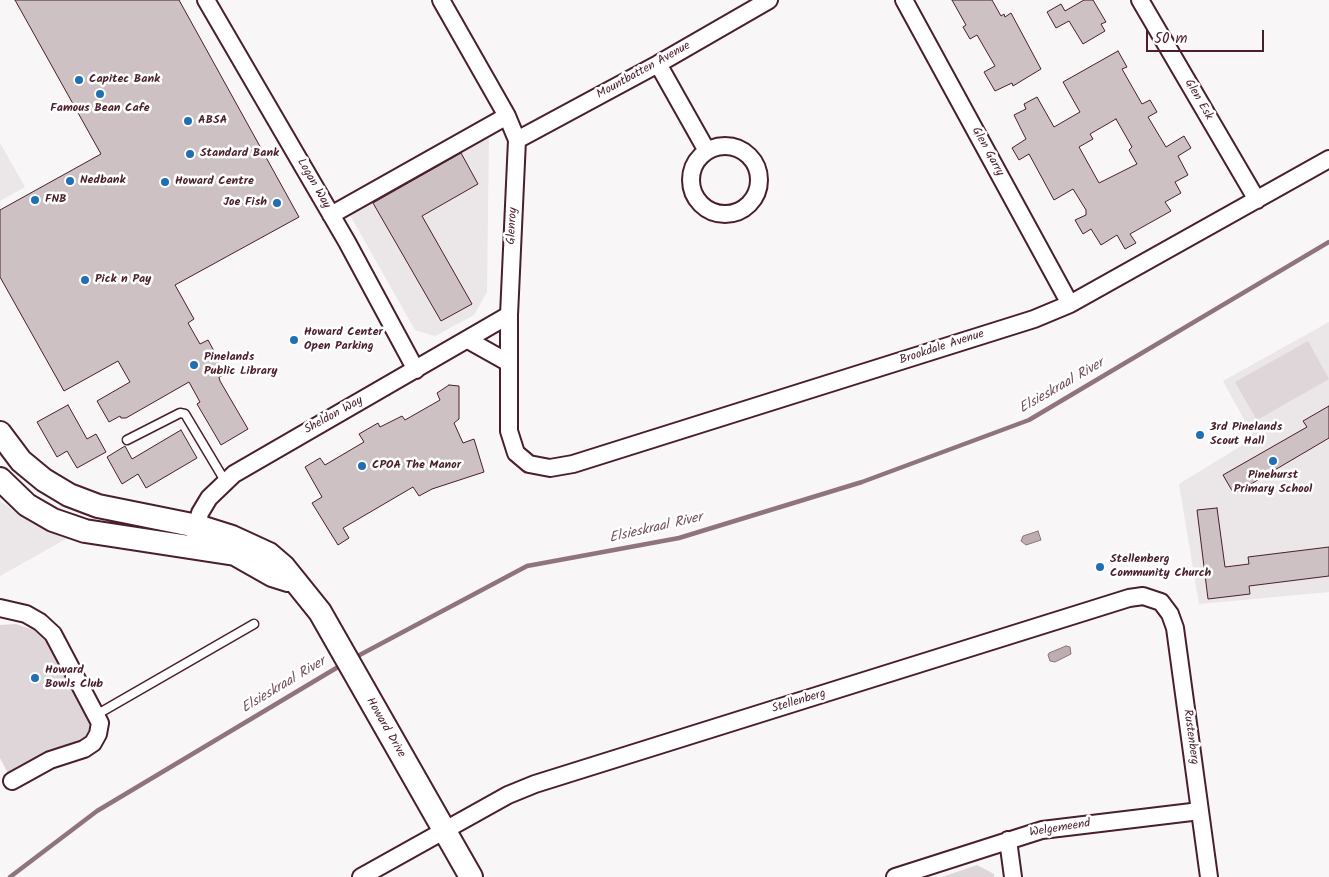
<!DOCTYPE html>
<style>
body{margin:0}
#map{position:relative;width:1329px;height:877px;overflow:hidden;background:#f8f6f7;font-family:Kalam,sans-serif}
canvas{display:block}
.scale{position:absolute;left:1146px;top:30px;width:118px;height:22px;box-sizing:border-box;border:2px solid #4a1f2b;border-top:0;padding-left:6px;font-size:15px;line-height:18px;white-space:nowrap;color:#4a1f2b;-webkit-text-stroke:4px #fff;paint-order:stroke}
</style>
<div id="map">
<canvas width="1329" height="877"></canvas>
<div class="scale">50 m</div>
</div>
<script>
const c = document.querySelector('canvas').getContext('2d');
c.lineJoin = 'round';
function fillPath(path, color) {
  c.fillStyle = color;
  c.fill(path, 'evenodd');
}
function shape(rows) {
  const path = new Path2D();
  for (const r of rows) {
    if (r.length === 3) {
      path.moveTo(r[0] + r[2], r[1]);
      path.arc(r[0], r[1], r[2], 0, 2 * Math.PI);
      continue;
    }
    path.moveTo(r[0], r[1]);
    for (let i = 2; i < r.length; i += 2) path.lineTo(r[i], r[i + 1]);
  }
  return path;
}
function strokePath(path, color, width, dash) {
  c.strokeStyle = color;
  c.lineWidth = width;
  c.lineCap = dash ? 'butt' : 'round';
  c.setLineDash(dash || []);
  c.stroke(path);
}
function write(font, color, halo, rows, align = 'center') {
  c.font = font + ' Kalam,sans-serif';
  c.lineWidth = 5;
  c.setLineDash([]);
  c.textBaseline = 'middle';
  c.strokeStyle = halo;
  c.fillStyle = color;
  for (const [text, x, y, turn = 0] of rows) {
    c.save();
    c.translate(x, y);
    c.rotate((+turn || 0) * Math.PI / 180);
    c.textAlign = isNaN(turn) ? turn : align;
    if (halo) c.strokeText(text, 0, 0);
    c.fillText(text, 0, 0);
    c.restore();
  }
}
fillPath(shape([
 [489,129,487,292,474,315,435,336,415,330,346,208],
 [0,143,25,187,0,201],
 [1329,322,1329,592,1199,604,1179,484,1254,438,1223,381],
 [0,501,35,525,66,539,0,576]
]), '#ebe6e8');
fillPath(shape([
 [1308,341,1329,379,1257,420,1235,382],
 [16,624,48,635,94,720,84,740,9,775,0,758,0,625],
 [977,865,994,874,994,877,942,877]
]), '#ded6d9');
const water = shape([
 [1038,531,1041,540,1026,545,1021,541,1023,536,1038,531],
 [1066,646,1070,647,1071,654,1055,662,1050,661,1048,655,1049,653,1066,646]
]);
fillPath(water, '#bdadb0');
strokePath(water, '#8f747b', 1);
strokePath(shape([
 [354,658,527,566,679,538,862,482,1029,420,1329,242],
 [10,877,97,811,343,664]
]), '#8f747b', 4.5);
const building = shape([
 [15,0,179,0,299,217,175,285,194,319,188,323,200,344,208,340,214,351,212,352,225,374,219,377,220,381,248,429,221,445,197,404,200,402,189,382,126,418,121,418,120,416,109,422,97,401,130,382,118,361,64,391,0,277,0,210,101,154,15,0],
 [952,0,992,0,1001,16,1004,14,1005,17,1011,13,1041,69,1013,86,1012,83,995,91,984,72,995,66,977,35,970,39,963,27,966,25,952,0],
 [1084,0,1093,0,1106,22,1101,24,1105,31,1083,44,1069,21,1056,28,1047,12,1061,4,1065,11,1084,0],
 [1118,51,1127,67,1122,69,1142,104,1150,100,1157,112,1148,117,1166,147,1184,136,1191,148,1178,156,1188,175,1175,182,1181,193,1165,202,1171,211,1130,234,1136,243,1125,249,1117,235,1101,245,1091,229,1083,234,1075,220,1086,215,1086,210,1073,189,1054,200,1029,154,1019,160,1012,148,1026,139,1014,115,1026,109,1024,104,1037,97,1054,127,1080,112,1063,82,1118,51],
 [1116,119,1132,147,1129,150,1137,164,1099,183,1079,147,1093,139,1090,134,1116,119],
 [461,153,478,184,422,216,472,304,441,321,373,203,461,153],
 [449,385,459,386,459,419,454,423,463,443,474,439,484,472,432,489,419,496,413,487,343,528,349,538,338,545,312,503,322,497,305,467,320,458,325,465,364,442,359,434,378,423,380,427,402,416,405,420,440,400,437,393,449,385],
 [68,405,87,439,96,434,106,452,77,468,67,451,57,457,37,422,68,405],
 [1329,406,1329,438,1234,494,1223,475,1307,427,1303,421,1329,406],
 [181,430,197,458,146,488,138,474,122,484,107,457,125,446,132,459,181,430],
 [1217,508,1225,567,1249,564,1248,557,1329,547,1329,576,1249,586,1250,594,1208,599,1197,510,1217,508]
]);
fillPath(building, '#cdc1c4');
strokePath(building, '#4a1f2b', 1);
const lane = shape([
 [127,440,180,413,185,414,225,481],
 [96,715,254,624]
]);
const street = shape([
 [206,0,347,242,416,370],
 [441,0,507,116,517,140,509,315,509,431,516,453,529,464,550,468,573,464,1034,319,1070,304,1329,159],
 [904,0,1070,304],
 [1140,0,1257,200],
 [658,64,707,151],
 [517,140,658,64,769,0],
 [725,180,34],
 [331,215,507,116],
 [468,340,509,363],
 [195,535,200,513,209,498,234,474,509,315],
 [0,608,26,614,40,622,53,634,100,723,98,734,93,743,84,749,50,760,12,781],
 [1008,840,1013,877],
 [361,877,508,795,535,784,1129,598,1143,596,1161,602,1170,614,1175,628,1209,877],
 [895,877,1042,830,1200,811]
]);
const secondary = shape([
 [0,433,21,461,44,480,69,495,98,506,197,526,232,537,269,554,283,566,320,612,471,877],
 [0,479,27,505,53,520,85,531,235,554,272,575,288,580]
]);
strokePath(lane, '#4a1f2b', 11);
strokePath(street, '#4a1f2b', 20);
strokePath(secondary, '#4a1f2b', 26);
strokePath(lane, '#fff', 8);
strokePath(street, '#fff', 16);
strokePath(secondary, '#fff', 22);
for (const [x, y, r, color] of [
 [79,80,5,"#1f6fb2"],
 [100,94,5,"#1f6fb2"],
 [188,121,5,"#1f6fb2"],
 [190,154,5,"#1f6fb2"],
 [70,181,5,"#1f6fb2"],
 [165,182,5,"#1f6fb2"],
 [35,200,5,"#1f6fb2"],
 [277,203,5,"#1f6fb2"],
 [85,280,5,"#1f6fb2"],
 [294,340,5,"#1f6fb2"],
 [194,365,5,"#1f6fb2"],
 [1200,435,5,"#1f6fb2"],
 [1273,461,5,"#1f6fb2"],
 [362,466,5,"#1f6fb2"],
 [1100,567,5,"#1f6fb2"],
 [35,678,5,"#1f6fb2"]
]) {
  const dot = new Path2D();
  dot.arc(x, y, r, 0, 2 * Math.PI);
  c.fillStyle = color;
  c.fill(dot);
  strokePath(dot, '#fff', 2);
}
write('12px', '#4a1f2b', '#fff', [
 ["Mountbatten Avenue",644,71,-29],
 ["Glen Esk",1198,100,60],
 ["Glen Garry",987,152,61],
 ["Logan Way",313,184,60],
 ["Glenroy",513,226,-87],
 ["Brookdale Avenue",942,348,-18],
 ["Sheldon Way",334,416,-29],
 ["Stellenberg",799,702,-17],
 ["Howard Drive",385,728,60],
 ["Rustenberg",1190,737,82],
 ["Welgemeend",1060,829,-9]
]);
write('bold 12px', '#4a1f2b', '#fff', [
 ["Capitec Bank",89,80],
 ["Famous Bean Cafe",100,109,"center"],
 ["ABSA",198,121],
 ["Standard Bank",200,154],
 ["Nedbank",80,181],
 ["Howard Centre",175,182],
 ["FNB",45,200],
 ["Joe Fish",267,203,"right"],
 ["Pick n Pay",95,280],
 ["Howard Center",304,333],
 ["Open Parking",304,347],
 ["Pinelands",204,358],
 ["Public Library",204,372],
 ["3rd Pinelands",1210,428],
 ["Scout Hall",1210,442],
 ["CPOA The Manor",372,466],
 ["Pinehurst",1273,476,"center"],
 ["Primary School",1273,490,"center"],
 ["Stellenberg",1110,560],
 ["Community Church",1110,574],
 ["Howard",45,671],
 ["Bowls Club",45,685]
], 'left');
write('italic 14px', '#72515a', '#fff', [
 ["Elsieskraal River",1062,387,-30],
 ["Elsieskraal River",656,529,-13],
 ["Elsieskraal River",284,686,-31]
]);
</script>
